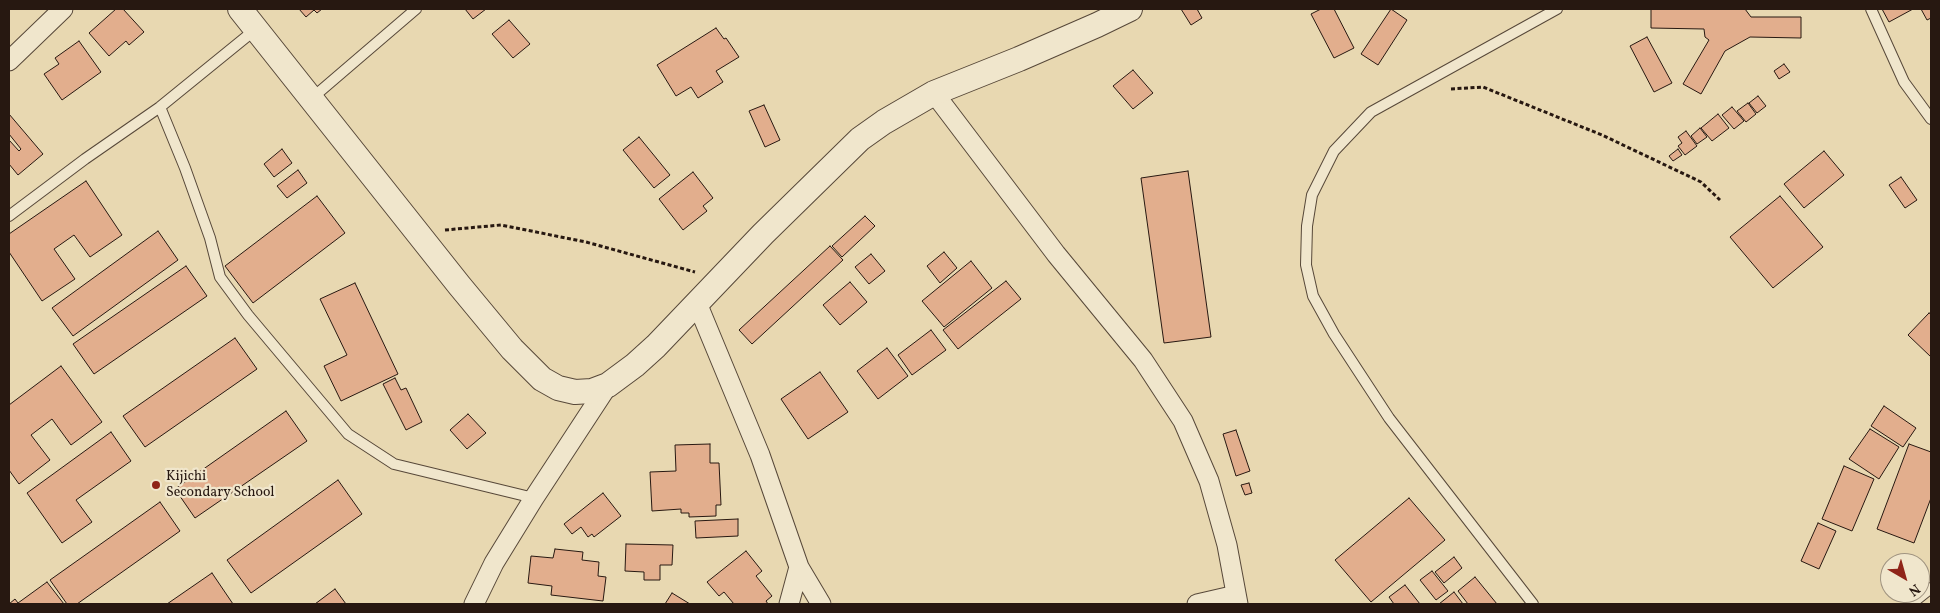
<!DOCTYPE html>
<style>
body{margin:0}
#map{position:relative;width:1940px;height:613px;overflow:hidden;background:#e8d8b1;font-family:Vollkorn,serif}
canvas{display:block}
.frame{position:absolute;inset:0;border:10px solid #271811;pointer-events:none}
.north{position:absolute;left:1880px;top:553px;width:50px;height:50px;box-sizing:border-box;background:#f0e6cc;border:1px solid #a09481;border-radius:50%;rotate:142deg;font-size:14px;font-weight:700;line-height:20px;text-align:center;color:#271811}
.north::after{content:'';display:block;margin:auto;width:18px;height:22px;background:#8f2418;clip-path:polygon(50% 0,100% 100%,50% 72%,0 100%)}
</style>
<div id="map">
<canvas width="1940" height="613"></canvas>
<div class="frame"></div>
<div class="north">N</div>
</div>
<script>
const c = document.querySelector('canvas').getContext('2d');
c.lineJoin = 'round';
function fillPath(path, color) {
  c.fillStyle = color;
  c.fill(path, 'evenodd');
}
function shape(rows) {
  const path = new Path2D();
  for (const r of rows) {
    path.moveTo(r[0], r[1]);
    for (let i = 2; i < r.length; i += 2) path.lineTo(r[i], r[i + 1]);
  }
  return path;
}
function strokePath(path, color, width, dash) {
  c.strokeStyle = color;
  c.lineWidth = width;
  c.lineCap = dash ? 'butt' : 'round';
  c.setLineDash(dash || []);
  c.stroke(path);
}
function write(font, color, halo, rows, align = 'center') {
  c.font = font + ' Vollkorn,serif';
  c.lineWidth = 4.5;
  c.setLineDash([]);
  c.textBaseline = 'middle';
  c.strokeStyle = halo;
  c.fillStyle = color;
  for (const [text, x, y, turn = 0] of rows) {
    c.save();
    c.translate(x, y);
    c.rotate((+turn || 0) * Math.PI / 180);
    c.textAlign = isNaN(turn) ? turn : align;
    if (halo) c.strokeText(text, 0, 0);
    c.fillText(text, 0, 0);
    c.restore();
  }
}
const building = shape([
 [116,9,123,9,144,32,129,45,126,41,109,56,89,33,116,9],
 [299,9,322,9,317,13,314,10,306,17,299,9],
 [465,9,486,9,473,19,465,9],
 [1181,9,1197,9,1202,18,1191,25,1181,9],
 [1321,9,1334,9,1354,48,1334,58,1311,14,1321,9],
 [1391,9,1407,20,1378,65,1361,54,1391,9],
 [1651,9,1745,9,1751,17,1801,17,1801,38,1750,37,1725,51,1701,94,1683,84,1709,40,1705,37,1704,29,1651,28,1651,9],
 [1882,9,1913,9,1889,22,1882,9],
 [1921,9,1931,9,1931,18,1927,20,1921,9],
 [509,20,530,44,513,58,492,34,509,20],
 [716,28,724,39,726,38,739,57,716,71,723,82,698,98,691,87,676,96,657,65,716,28],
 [1647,37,1672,83,1654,92,1630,46,1647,37],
 [79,41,101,72,62,100,44,74,59,64,55,58,79,41],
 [1784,64,1790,72,1779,79,1774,71,1784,64],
 [1133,70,1153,93,1133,109,1113,86,1133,70],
 [1758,96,1766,106,1757,113,1749,103,1758,96],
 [1748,103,1756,114,1746,122,1737,111,1748,103],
 [764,105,780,140,765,147,749,111,764,105],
 [1732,107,1744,121,1734,129,1722,115,1732,107],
 [9,114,43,154,18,175,9,164,9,140,19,151,21,149,9,134,9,114],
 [1718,114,1729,128,1712,141,1701,128,1718,114],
 [1700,128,1707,137,1697,144,1691,136,1700,128],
 [1686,131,1697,146,1685,155,1678,146,1682,143,1678,137,1686,131],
 [639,137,670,175,654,188,623,150,639,137],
 [282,149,292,163,274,177,264,164,282,149],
 [1678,149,1682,155,1673,161,1669,156,1678,149],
 [1824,151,1844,175,1804,208,1784,184,1824,151],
 [298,170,307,183,287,198,277,186,298,170],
 [1188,171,1211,337,1164,343,1141,178,1188,171],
 [693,172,713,198,703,206,707,211,683,230,659,199,693,172],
 [1901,177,1917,200,1905,208,1889,185,1901,177],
 [86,181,122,235,90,257,74,235,54,249,75,279,42,301,9,252,9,234,86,181],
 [317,196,345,233,253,303,225,266,317,196],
 [1780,196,1823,247,1773,288,1730,237,1780,196],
 [865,216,875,226,842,257,832,246,865,216],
 [158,231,178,260,73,336,52,308,158,231],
 [830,246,843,260,752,344,739,330,830,246],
 [944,252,957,268,940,283,927,266,944,252],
 [871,254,885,271,869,284,855,267,871,254],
 [971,261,992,288,944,327,922,301,971,261],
 [186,266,207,296,94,374,73,344,186,266],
 [1006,281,1021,299,958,349,943,330,1006,281],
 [850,282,867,302,840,325,823,305,850,282],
 [355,283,398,374,341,401,324,366,347,355,320,299,355,283],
 [1929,313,1931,314,1931,357,1908,335,1929,313],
 [931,330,946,350,912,375,898,355,931,330],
 [235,338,257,369,145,447,123,416,235,338],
 [887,348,908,376,878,399,857,371,887,348],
 [61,366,102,422,71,445,52,419,31,435,50,460,19,484,9,470,9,405,61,366],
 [820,372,848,412,808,439,781,399,820,372],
 [395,378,401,390,406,388,422,422,406,430,383,384,395,378],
 [1884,406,1916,428,1903,447,1871,426,1884,406],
 [286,411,307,441,195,518,175,489,286,411],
 [468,414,486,433,467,449,450,430,468,414],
 [1870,429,1899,447,1879,479,1849,459,1870,429],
 [1236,430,1250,471,1236,476,1223,434,1236,430],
 [111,432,131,461,76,500,92,522,62,543,27,493,111,432],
 [710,444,710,463,719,463,721,505,716,505,716,516,689,517,689,513,681,513,681,509,652,511,650,472,676,471,675,445,710,444],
 [1909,444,1931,452,1931,498,1914,543,1877,529,1909,444],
 [1844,466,1874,479,1852,531,1822,519,1844,466],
 [338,480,362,514,251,593,227,560,338,480],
 [1249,483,1252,493,1245,495,1241,485,1249,483],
 [603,493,621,516,594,537,592,534,588,537,581,527,572,534,564,524,603,493],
 [1409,498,1445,540,1371,602,1335,560,1409,498],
 [160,502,180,531,77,604,67,604,50,580,160,502],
 [738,519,738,536,696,538,695,521,738,519],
 [1818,523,1836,531,1819,569,1801,561,1818,523],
 [626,544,673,545,672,565,660,565,660,580,644,580,644,572,625,571,626,544],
 [555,549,583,552,582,560,599,562,598,576,606,577,603,601,551,595,552,586,528,583,531,556,553,558,555,549],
 [746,551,762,571,756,576,772,596,766,601,768,604,734,604,724,592,719,596,707,582,746,551],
 [1454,557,1462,568,1444,583,1435,572,1454,557],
 [1432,571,1448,591,1436,600,1420,580,1432,571],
 [212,573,233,604,167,604,212,573],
 [1475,577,1497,604,1468,604,1458,591,1475,577],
 [47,582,64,604,9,604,15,599,18,603,47,582],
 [1405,585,1420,604,1394,604,1389,597,1405,585],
 [335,589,346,604,315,604,335,589],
 [1454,592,1463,604,1439,604,1454,592],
 [672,593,690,604,665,604,672,593]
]);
fillPath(building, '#e2ae8d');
strokePath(building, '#271811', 1);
const service = shape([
 [1871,9,1904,82,1931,119],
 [311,99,416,9],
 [160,107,185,168,210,238,220,277,248,315,348,434,394,464,534,498],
 [9,216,85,159,160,107,256,29],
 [1533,604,1389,418,1334,334,1313,296,1306,265,1307,226,1312,195,1334,151,1371,112,1557,9],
 [1911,604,1931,588]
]);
const minor = shape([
 [9,61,63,9],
 [934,93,1056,254,1143,360,1183,421,1209,481,1227,545,1238,604],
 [697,303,760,455,799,567,821,604],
 [474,604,494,563,534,498,608,385],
 [789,604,799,567],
 [1197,604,1236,595]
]);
const tertiary = shape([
 [240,9,459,285,512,349,542,379,558,388,575,392,592,391,608,385,635,365,656,346,763,234,860,139,884,122,934,93,1019,59,1097,25,1130,9]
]);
strokePath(service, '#574839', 12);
strokePath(minor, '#574839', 21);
strokePath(tertiary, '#574839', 26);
strokePath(shape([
 [1451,89,1483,87,1602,135,1701,182,1720,200],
 [445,230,501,225,586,242,695,272]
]), '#271811', 3, [4, 2.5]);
strokePath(service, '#f0e6cc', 10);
strokePath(minor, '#f0e6cc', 19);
strokePath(tertiary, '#f0e6cc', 24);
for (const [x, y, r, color] of [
 [156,485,5,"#8f2418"]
]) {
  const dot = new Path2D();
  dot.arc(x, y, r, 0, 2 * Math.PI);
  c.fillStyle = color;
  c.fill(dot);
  strokePath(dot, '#f0e6cc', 2);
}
write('14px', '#271811', '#f0e6cc', [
 ["Kijichi",166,477],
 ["Secondary School",166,493]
], 'left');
</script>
